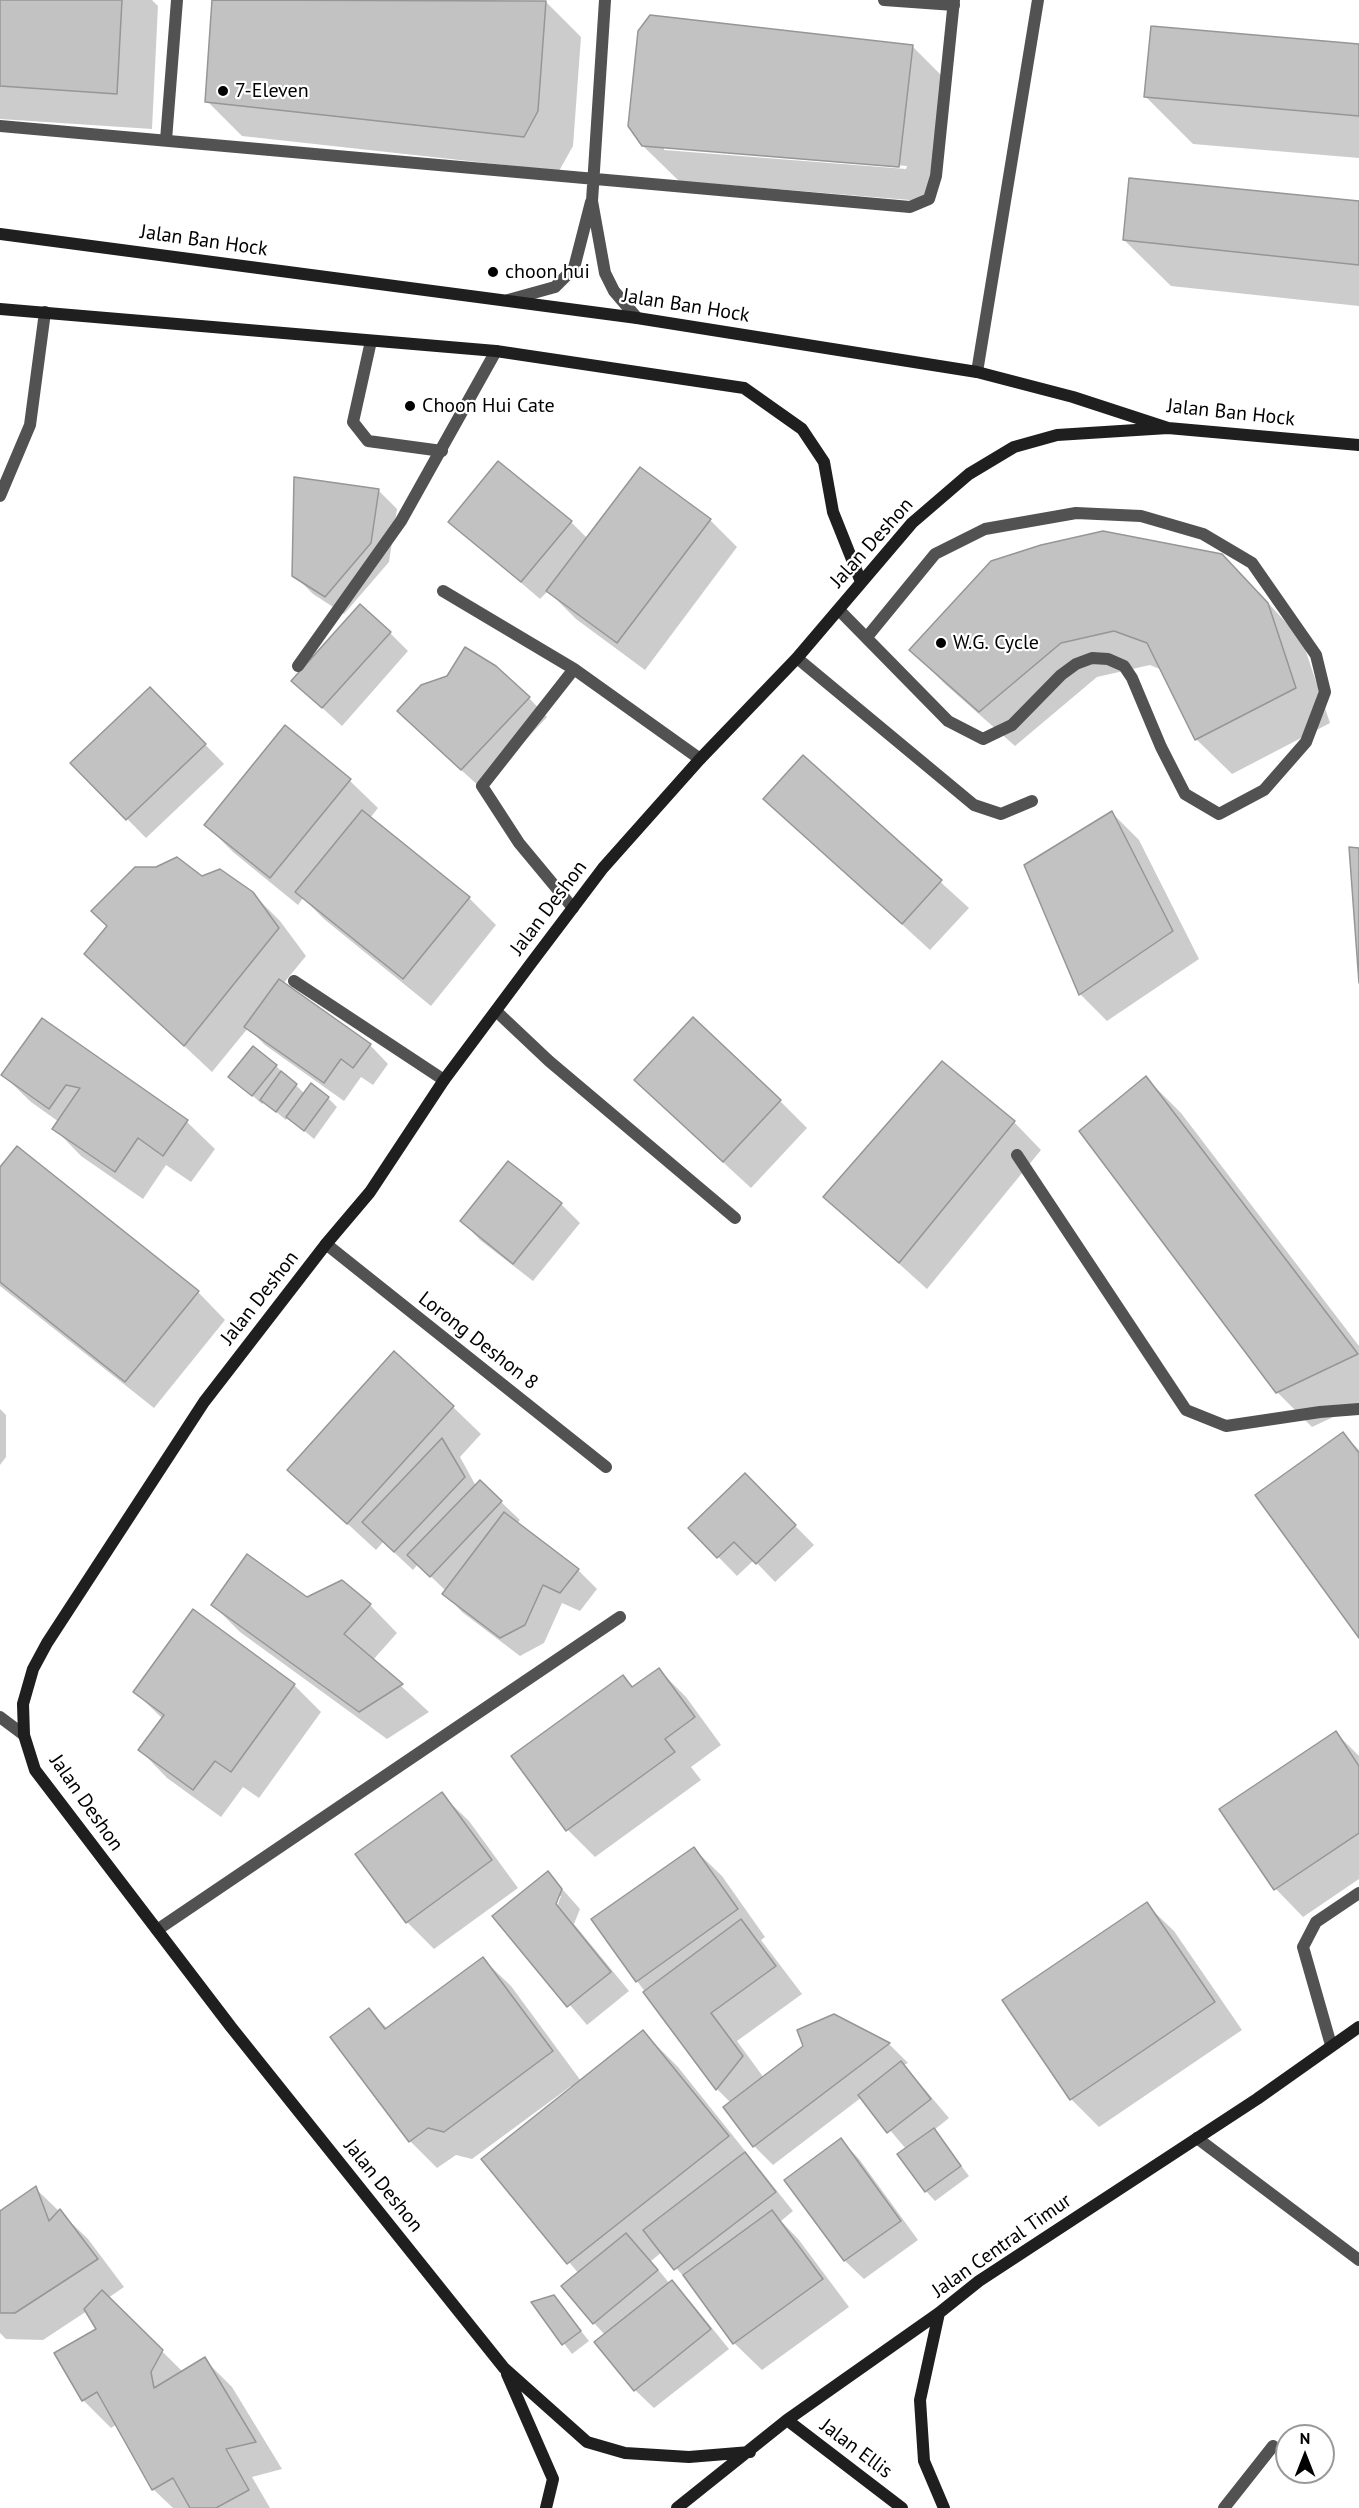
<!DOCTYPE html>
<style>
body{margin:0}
#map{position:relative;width:1359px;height:2508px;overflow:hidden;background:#fff;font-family:"PT Sans",sans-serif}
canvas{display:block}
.north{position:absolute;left:1275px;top:2424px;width:60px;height:60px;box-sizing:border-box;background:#fff;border:2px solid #999;border-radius:50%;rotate:0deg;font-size:16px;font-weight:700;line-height:24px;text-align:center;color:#000}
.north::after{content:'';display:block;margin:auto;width:21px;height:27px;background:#000;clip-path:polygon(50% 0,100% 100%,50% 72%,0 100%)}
</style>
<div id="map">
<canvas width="1359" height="2508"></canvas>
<div class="north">N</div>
</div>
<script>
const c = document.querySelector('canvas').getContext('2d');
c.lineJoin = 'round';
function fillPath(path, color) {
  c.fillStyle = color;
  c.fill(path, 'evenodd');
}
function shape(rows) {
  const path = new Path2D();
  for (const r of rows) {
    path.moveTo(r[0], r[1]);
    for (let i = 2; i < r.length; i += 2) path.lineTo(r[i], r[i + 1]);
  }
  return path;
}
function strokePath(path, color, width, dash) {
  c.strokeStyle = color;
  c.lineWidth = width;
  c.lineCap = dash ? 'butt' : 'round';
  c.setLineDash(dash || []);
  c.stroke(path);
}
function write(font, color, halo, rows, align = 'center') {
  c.font = font + ' "PT Sans",sans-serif';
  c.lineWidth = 4.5;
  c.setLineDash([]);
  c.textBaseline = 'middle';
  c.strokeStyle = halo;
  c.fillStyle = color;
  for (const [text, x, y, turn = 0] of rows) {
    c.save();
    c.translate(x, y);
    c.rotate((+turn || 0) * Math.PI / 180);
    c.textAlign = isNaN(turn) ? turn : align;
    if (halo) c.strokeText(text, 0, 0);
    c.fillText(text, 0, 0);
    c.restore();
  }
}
fillPath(shape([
 [0,0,152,0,158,6,152,129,0,119],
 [213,0,546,2,581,37,573,146,559,171,242,136,207,101],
 [912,46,947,81,934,202,679,181,643,146],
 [664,147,907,166,906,169,664,150],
 [1359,46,1359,158,1193,144,1146,97],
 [1359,203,1359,306,1171,286,1124,240],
 [378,490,397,509,389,562,344,614,313,594,294,575],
 [710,520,737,547,645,670,576,619,548,591,540,599,450,522,571,522,588,539],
 [1257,591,1302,640,1330,723,1232,774,1196,739,1162,670,1150,665,1097,677,1015,746,946,685,911,650],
 [390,633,408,651,342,726,293,681],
 [529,698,547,717,481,788,417,730],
 [169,707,224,764,146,838,72,763],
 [286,727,350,781,378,808,370,818,469,898,496,925,431,1006,324,919,303,898,298,905,233,852,206,825],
 [803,757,969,908,930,950,765,799],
 [1112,813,1139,840,1199,959,1107,1021,1080,994],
 [202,878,252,893,280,921,306,956,283,984,370,1045,388,1064,373,1085,361,1077,344,1101,265,1045,248,1028,212,1072,86,954],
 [42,1020,187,1122,215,1149,191,1182,166,1165,143,1199,81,1156,54,1128,59,1122,31,1102,3,1075],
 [942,1063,1014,1122,1041,1150,927,1289,825,1197],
 [276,1066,305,1094,328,1098,337,1107,314,1139,288,1117,286,1120,264,1102,262,1104,231,1077],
 [1146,1078,1181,1113,1359,1346,1359,1405,1312,1427,1277,1392],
 [780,1101,807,1128,751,1188,663,1107],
 [0,1170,198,1292,225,1320,154,1408,0,1286],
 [561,1204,580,1223,533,1281,480,1240,462,1221],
 [453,1407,481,1434,460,1457,476,1486,501,1502,520,1520,517,1523,578,1570,597,1589,580,1611,562,1603,544,1643,520,1656,462,1612,444,1593,446,1591,418,1564,413,1570,383,1542,376,1550,289,1470],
 [0,1409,6,1415,6,1457,0,1465],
 [1343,1434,1359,1450,1359,1635],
 [745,1475,814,1545,775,1582,754,1560,737,1576,690,1528],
 [307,1599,370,1605,397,1633,373,1660,429,1712,387,1739,240,1632,213,1605],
 [659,1670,686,1697,721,1745,691,1767,701,1780,595,1857,568,1830,623,1677,634,1688],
 [294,1685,321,1712,259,1798,243,1787,221,1817,167,1778,140,1750,163,1719,135,1692],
 [1336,1733,1359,1756,1359,1879,1303,1917,1276,1889,1221,1809],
 [441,1794,469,1821,518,1888,434,1949,407,1922],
 [694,1849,722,1876,765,1937,761,1940,802,1994,737,2041,764,2078,805,2047,834,2016,889,2044,908,2063,904,2065,949,2118,934,2130,969,2176,935,2201,926,2191,906,2149,862,2097,773,2165,754,2146,725,2107,731,2103,717,2089,637,1981],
 [548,1873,580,1909,574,1924,629,1991,587,2025,494,1916],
 [557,1896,561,1896,555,1912,552,1911],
 [1146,1904,1174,1931,1242,2030,1099,2127,1071,2099,1004,2000],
 [483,1959,511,1986,581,2081,643,2032,678,2067,793,2211,781,2221,799,2240,849,2307,762,2370,734,2343,694,2288,662,2252,651,2261,670,2284,672,2282,690,2301,729,2349,654,2408,635,2390,605,2335,594,2323,579,2274,483,2159,573,2088,571,2086,472,2159,456,2155,437,2168,410,2141,369,2010,388,2029],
 [841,2140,859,2159,918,2240,864,2279,845,2261,786,2180],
 [35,2188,88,2239,124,2287,108,2298,183,2372,204,2359,232,2387,282,2469,252,2477,270,2508,173,2508,153,2489,117,2424,111,2428,83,2400,98,2330,87,2311,43,2340,6,2339,0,2333,0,2213],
 [554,2297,589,2341,572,2354,533,2303]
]), '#0003');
const building = shape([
 [0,0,122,0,117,94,0,86,0,0],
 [212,0,546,1,538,111,524,137,205,102,212,0],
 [650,15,913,45,899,167,642,146,628,126,638,31,650,15],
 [1151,26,1359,44,1359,116,1144,97,1151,26],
 [1129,178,1359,201,1359,265,1123,240,1129,178],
 [498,461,572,521,521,582,448,522,498,461],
 [640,467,711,519,617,643,546,591,640,467],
 [294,477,379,489,371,543,325,597,292,576,294,477],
 [1103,531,1222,554,1268,603,1296,688,1195,740,1147,643,1114,631,1061,643,979,712,909,650,991,561,1041,545,1103,531],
 [360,604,391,632,322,708,291,681,360,604],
 [465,647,496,666,530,697,461,770,397,711,421,685,447,676,465,647],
 [150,687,206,744,126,820,70,763,150,687],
 [285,725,351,779,270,878,204,825,285,725],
 [803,755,942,880,902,924,763,799,803,755],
 [362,810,470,897,403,979,295,892,362,810],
 [1112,811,1173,931,1079,995,1024,865,1112,811],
 [1349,847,1359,848,1359,983,1349,847],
 [177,857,202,876,220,869,253,892,279,928,184,1046,84,954,107,926,91,911,135,867,156,867,177,857],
 [279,979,371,1044,353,1068,341,1059,324,1083,244,1027,279,979],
 [693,1017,781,1100,723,1162,634,1080,693,1017],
 [42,1018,188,1120,163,1156,138,1138,115,1172,52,1129,80,1088,66,1085,49,1109,1,1075,42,1018],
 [253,1046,277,1065,252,1096,228,1077,253,1046],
 [942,1061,1015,1121,899,1263,823,1197,942,1061],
 [281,1071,297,1084,276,1112,260,1100,281,1071],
 [1146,1076,1358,1354,1276,1393,1079,1131,1146,1076],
 [311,1083,329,1097,304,1131,286,1117,311,1083],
 [17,1146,199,1291,125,1382,0,1282,0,1167,17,1146],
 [508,1161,562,1203,513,1264,460,1221,508,1161],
 [394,1351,454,1406,347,1524,287,1470,394,1351],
 [1343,1432,1359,1453,1359,1638,1255,1495,1343,1432],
 [442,1438,465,1477,394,1552,362,1522,442,1438],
 [745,1473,796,1525,756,1564,734,1542,717,1558,688,1528,745,1473],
 [480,1480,502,1501,430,1577,407,1555,480,1480],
 [504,1512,579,1569,560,1593,543,1585,525,1625,500,1638,442,1594,504,1512],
 [247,1554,307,1597,342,1580,371,1604,344,1634,403,1684,359,1712,211,1605,247,1554],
 [193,1609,295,1684,231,1772,215,1761,193,1790,138,1750,164,1715,133,1692,193,1609],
 [659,1668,695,1717,665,1739,675,1752,566,1831,511,1756,623,1675,632,1687,659,1668],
 [1336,1731,1359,1766,1359,1833,1274,1890,1219,1809,1336,1731],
 [442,1792,492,1860,406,1923,355,1854,442,1792],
 [694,1847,738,1909,636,1982,591,1919,694,1847],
 [548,1871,562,1889,556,1904,611,1972,567,2007,492,1916,548,1871],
 [1147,1902,1215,2002,1070,2100,1002,2000,1147,1902],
 [741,1919,776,1966,711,2013,743,2056,716,2090,643,1992,741,1919],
 [483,1957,553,2051,444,2132,428,2128,409,2142,330,2037,369,2008,385,2029,483,1957],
 [834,2014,890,2043,753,2147,723,2107,803,2046,797,2030,834,2014],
 [643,2030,729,2136,567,2264,481,2159,643,2030],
 [901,2061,931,2099,887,2133,858,2095,901,2061],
 [934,2128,961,2166,925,2192,897,2154,934,2128],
 [841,2138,901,2221,844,2261,784,2180,841,2138],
 [745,2152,776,2192,674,2270,643,2230,745,2152],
 [36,2186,49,2221,60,2209,98,2259,15,2313,0,2313,0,2211,36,2186],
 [772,2210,823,2279,733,2344,683,2275,772,2210],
 [626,2233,658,2270,593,2324,561,2286,626,2233],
 [672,2280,711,2329,634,2391,594,2342,672,2280],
 [102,2290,163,2350,151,2372,154,2388,205,2357,256,2442,226,2449,249,2490,216,2508,190,2508,173,2478,152,2490,97,2392,82,2401,54,2353,96,2329,84,2309,102,2290],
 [554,2295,581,2331,562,2345,531,2302,554,2295]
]);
fillPath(building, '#c2c2c2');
strokePath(building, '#969696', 1.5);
strokePath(shape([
 [884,0,954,5],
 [166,140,177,0],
 [371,341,353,422,368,441,442,451],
 [443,591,574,669,700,759],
 [839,610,948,721,983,739,1012,725,1061,675,1076,664,1092,658,1108,659,1124,666,1132,678,1161,747,1185,794,1219,814,1264,790,1306,742,1325,692,1316,655,1252,563,1203,534,1141,516,1076,513,985,529,935,554,867,637],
 [797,658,974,805,1001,814,1032,801],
 [573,908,519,843,482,786,574,669],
 [294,981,444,1080],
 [496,1011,549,1061,735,1218],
 [1017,1155,1186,1410,1226,1426,1320,1412,1359,1409],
 [1331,2045,1303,1947,1316,1922,1359,1893],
 [1197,2138,1359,2260],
 [1224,2508,1273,2446]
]), '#525252', 12);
strokePath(shape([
 [605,0,592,201,605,273,614,291,637,318],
 [0,126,910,207,929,199,936,176,954,0],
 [508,300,555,287,574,268,591,202],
 [977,372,1038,0],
 [0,496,30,425,45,312],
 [298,666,401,521,496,351],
 [326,1244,606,1467],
 [0,1717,24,1735],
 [157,1930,620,1617]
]), '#525252', 12);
strokePath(shape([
 [0,234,637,318,977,372,1073,397,1168,428,1359,445],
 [0,309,496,351,744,388,802,429,824,462,833,512,861,582],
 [939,2313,920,2400,924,2461,944,2508],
 [507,2374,553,2479,546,2508],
 [787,2420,902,2508],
 [750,2452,689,2457,625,2453,587,2442,504,2368,231,2027,35,1770,24,1735,23,1704,33,1669,47,1643,204,1402,326,1244,370,1192,444,1080,532,962,603,868,700,759,797,658,912,523,969,474,1014,447,1057,435,1168,428],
 [677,2508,787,2420,939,2313,979,2281,1257,2099,1359,2027]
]), '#1f1f1f', 12);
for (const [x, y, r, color] of [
 [223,91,6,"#000"],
 [493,272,6,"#000"],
 [410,406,6,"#000"],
 [941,643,6,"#000"]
]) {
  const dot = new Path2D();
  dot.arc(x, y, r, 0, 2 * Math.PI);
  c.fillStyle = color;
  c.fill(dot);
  strokePath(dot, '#fff', 2);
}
write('20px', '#000', '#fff', [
 ["7-Eleven",235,91],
 ["choon hui",505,272],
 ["Choon Hui Cate",422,406],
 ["W.G. Cycle",953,643]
], 'left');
write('20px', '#000', '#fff', [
 ["Jalan Ban Hock",204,241,8],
 ["Jalan Ban Hock",686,306,9],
 ["Jalan Ban Hock",1231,413,6],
 ["Jalan Deshon",872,543,-48],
 ["Jalan Deshon",549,908,-53],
 ["Jalan Deshon",260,1298,-52],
 ["Lorong Deshon 8",478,1341,38],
 ["Jalan Deshon",86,1803,55],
 ["Jalan Deshon",383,2186,51],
 ["Jalan Central Timur",1002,2246,-35],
 ["Jalan Ellis",856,2449,37]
]);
</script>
